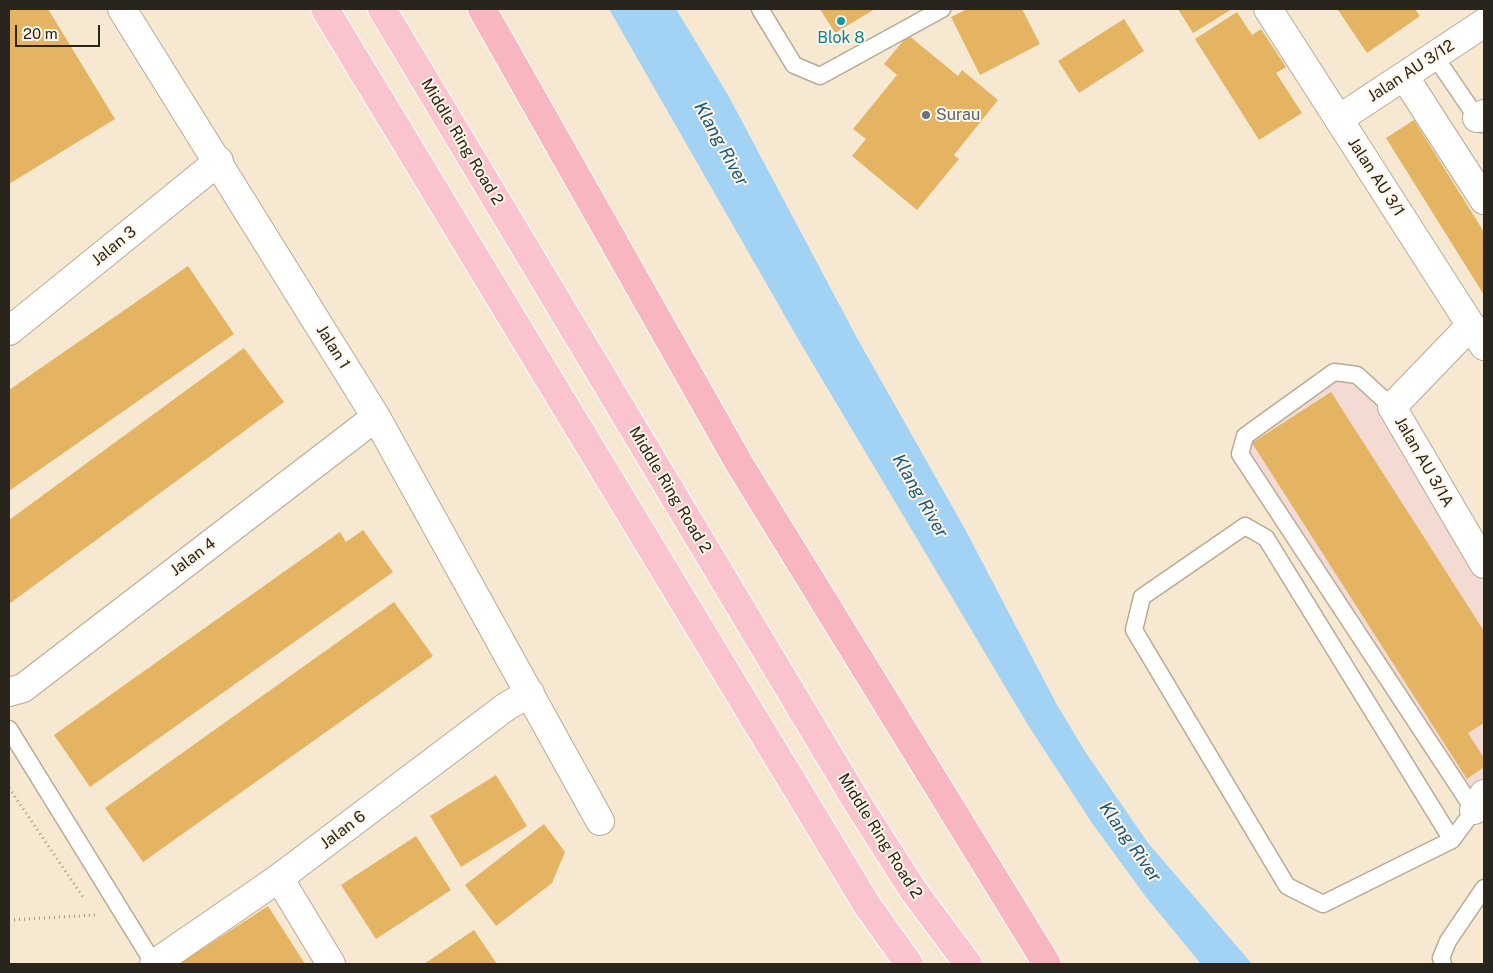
<!DOCTYPE html>
<style>
body{margin:0}
#map{position:relative;width:1493px;height:973px;overflow:hidden;background:#f6e8d1;font-family:"Public Sans",sans-serif}
canvas{display:block}
.frame{position:absolute;inset:0;border:10px solid #2a251c;pointer-events:none}
.scale{position:absolute;left:15px;top:25px;width:85px;height:22px;box-sizing:border-box;border:2px solid #2a251c;border-top:0;padding-left:6px;font-size:15px;line-height:18px;white-space:nowrap;color:#2a251c;-webkit-text-stroke:4px #fff6e8;paint-order:stroke}
</style>
<div id="map">
<canvas width="1493" height="973"></canvas>
<div class="frame"></div>
<div class="scale">20 m</div>
</div>
<script>
const c = document.querySelector('canvas').getContext('2d');
c.lineJoin = 'round';
function fillPath(path, color) {
  c.fillStyle = color;
  c.fill(path, 'evenodd');
}
function shape(rows) {
  const path = new Path2D();
  for (const r of rows) {
    path.moveTo(r[0], r[1]);
    for (let i = 2; i < r.length; i += 2) path.lineTo(r[i], r[i + 1]);
  }
  return path;
}
function strokePath(path, color, width, dash) {
  c.strokeStyle = color;
  c.lineWidth = width;
  c.lineCap = dash ? 'butt' : 'round';
  c.setLineDash(dash || []);
  c.stroke(path);
}
function write(font, color, halo, rows, align = 'center') {
  c.font = font + ' "Public Sans",sans-serif';
  c.lineWidth = 4;
  c.setLineDash([]);
  c.textBaseline = 'middle';
  c.strokeStyle = halo;
  c.fillStyle = color;
  for (const [text, x, y, turn = 0] of rows) {
    c.save();
    c.translate(x, y);
    c.rotate((+turn || 0) * Math.PI / 180);
    c.textAlign = isNaN(turn) ? turn : align;
    if (halo) c.strokeText(text, 0, 0);
    c.fillText(text, 0, 0);
    c.restore();
  }
}
fillPath(shape([
 [1334,380,1354,381,1392,424,1484,585,1484,775,1473,792,1248,455,1251,439]
]), '#f3dad2');
fillPath(shape([
 [609,9,676,9,728,95,857,338,966,531,1057,705,1086,753,1148,843,1252,964,1201,964,1146,897,1092,823,1028,725,801,344]
]), '#a2d3f4');
fillPath(shape([
 [9,9,48,9,115,119,9,184],
 [820,9,875,9,835,33],
 [967,9,1022,9,1040,44,980,75,951,17],
 [1178,9,1232,9,1193,33],
 [1340,9,1415,9,1420,16,1367,53,1338,10],
 [1237,12,1252,35,1261,29,1286,67,1276,73,1302,113,1259,140,1195,39],
 [1124,19,1144,51,1079,93,1058,61],
 [908,35,958,76,962,70,998,100,954,155,959,159,917,210,852,156,866,139,853,129,897,75,884,64],
 [1414,120,1484,232,1484,295,1386,138],
 [188,266,234,334,9,491,9,390],
 [244,348,284,402,9,604,9,520],
 [1331,392,1484,631,1484,723,1468,733,1484,758,1484,767,1467,779,1252,443],
 [363,530,393,572,90,787,54,735,340,532,346,542],
 [394,602,433,656,143,862,105,808],
 [496,775,527,826,461,867,430,816],
 [544,824,565,852,552,883,496,926,465,885],
 [416,836,451,890,376,939,341,885],
 [268,906,305,964,179,964],
 [474,930,497,964,424,964]
]), '#e4b462');
const service = shape([
 [760,9,794,65,820,76,942,9],
 [1434,55,1481,124],
 [1392,407,1357,375,1334,372,1245,436,1240,454,1474,810,1452,840,1323,904,1287,886,1134,630,1142,597,1245,526,1266,538,1452,840],
 [9,729,154,964],
 [1443,964,1441,958,1448,941,1484,888]
]);
const minor = shape([
 [122,9,376,417,600,821],
 [1404,76,1484,200],
 [1477,118,1484,114],
 [1339,119,1484,23],
 [1471,325,1392,407,1484,564],
 [9,331,219,161],
 [9,692,23,688,376,417],
 [1474,810,1484,794],
 [279,878,331,964],
 [154,964,279,878,507,706,530,693]
]);
const secondary = shape([
 [1268,9,1484,346]
]);
const trunk = shape([
 [325,9,867,905,909,964],
 [382,9,860,807,913,890,968,964]
]);
const motorway = shape([
 [482,9,740,465,1047,964]
]);
strokePath(service, '#b8ab95', 19);
strokePath(minor, '#b8ab95', 30);
strokePath(secondary, '#b8ab95', 30);
strokePath(trunk, '#fff', 30);
strokePath(motorway, '#fff', 30);
strokePath(shape([
 [9,788,83,897],
 [9,920,95,915]
]), '#a19785', 3, [1, 4]);
strokePath(service, '#fff', 16);
strokePath(minor, '#fff', 28);
strokePath(secondary, '#fff', 28);
strokePath(trunk, '#fac4ce', 28);
strokePath(motorway, '#f8b6c1', 28);
for (const [x, y, r, color] of [
 [841,21,5,"#0f9aa8"],
 [926,115,5,"#6b7280"]
]) {
  const dot = new Path2D();
  dot.arc(x, y, r, 0, 2 * Math.PI);
  c.fillStyle = color;
  c.fill(dot);
  strokePath(dot, '#fff6e8', 2);
}
write('16px', '#0d838f', '#fff6e8', [
 ["Blok 8",841,38]
]);
write('16px', '#2a251c', '#fff6e8', [
 ["Jalan AU 3/12",1411,71,-33],
 ["Middle Ring Road 2",462,142,59],
 ["Jalan AU 3/1",1376,177,57],
 ["Jalan 3",114,246,-39],
 ["Jalan 1",333,347,58],
 ["Jalan AU 3/1A",1424,462,60],
 ["Middle Ring Road 2",670,490,59],
 ["Jalan 4",193,557,-37],
 ["Jalan 6",343,830,-37],
 ["Middle Ring Road 2",880,836,58]
]);
write('16px', '#5b616d', '#fff6e8', [
 ["Surau",936,115]
], 'left');
write('italic 18px', '#185a7e', '#fff6e8', [
 ["Klang River",721,144,61],
 ["Klang River",920,496,60],
 ["Klang River",1130,842,55]
]);
</script>
